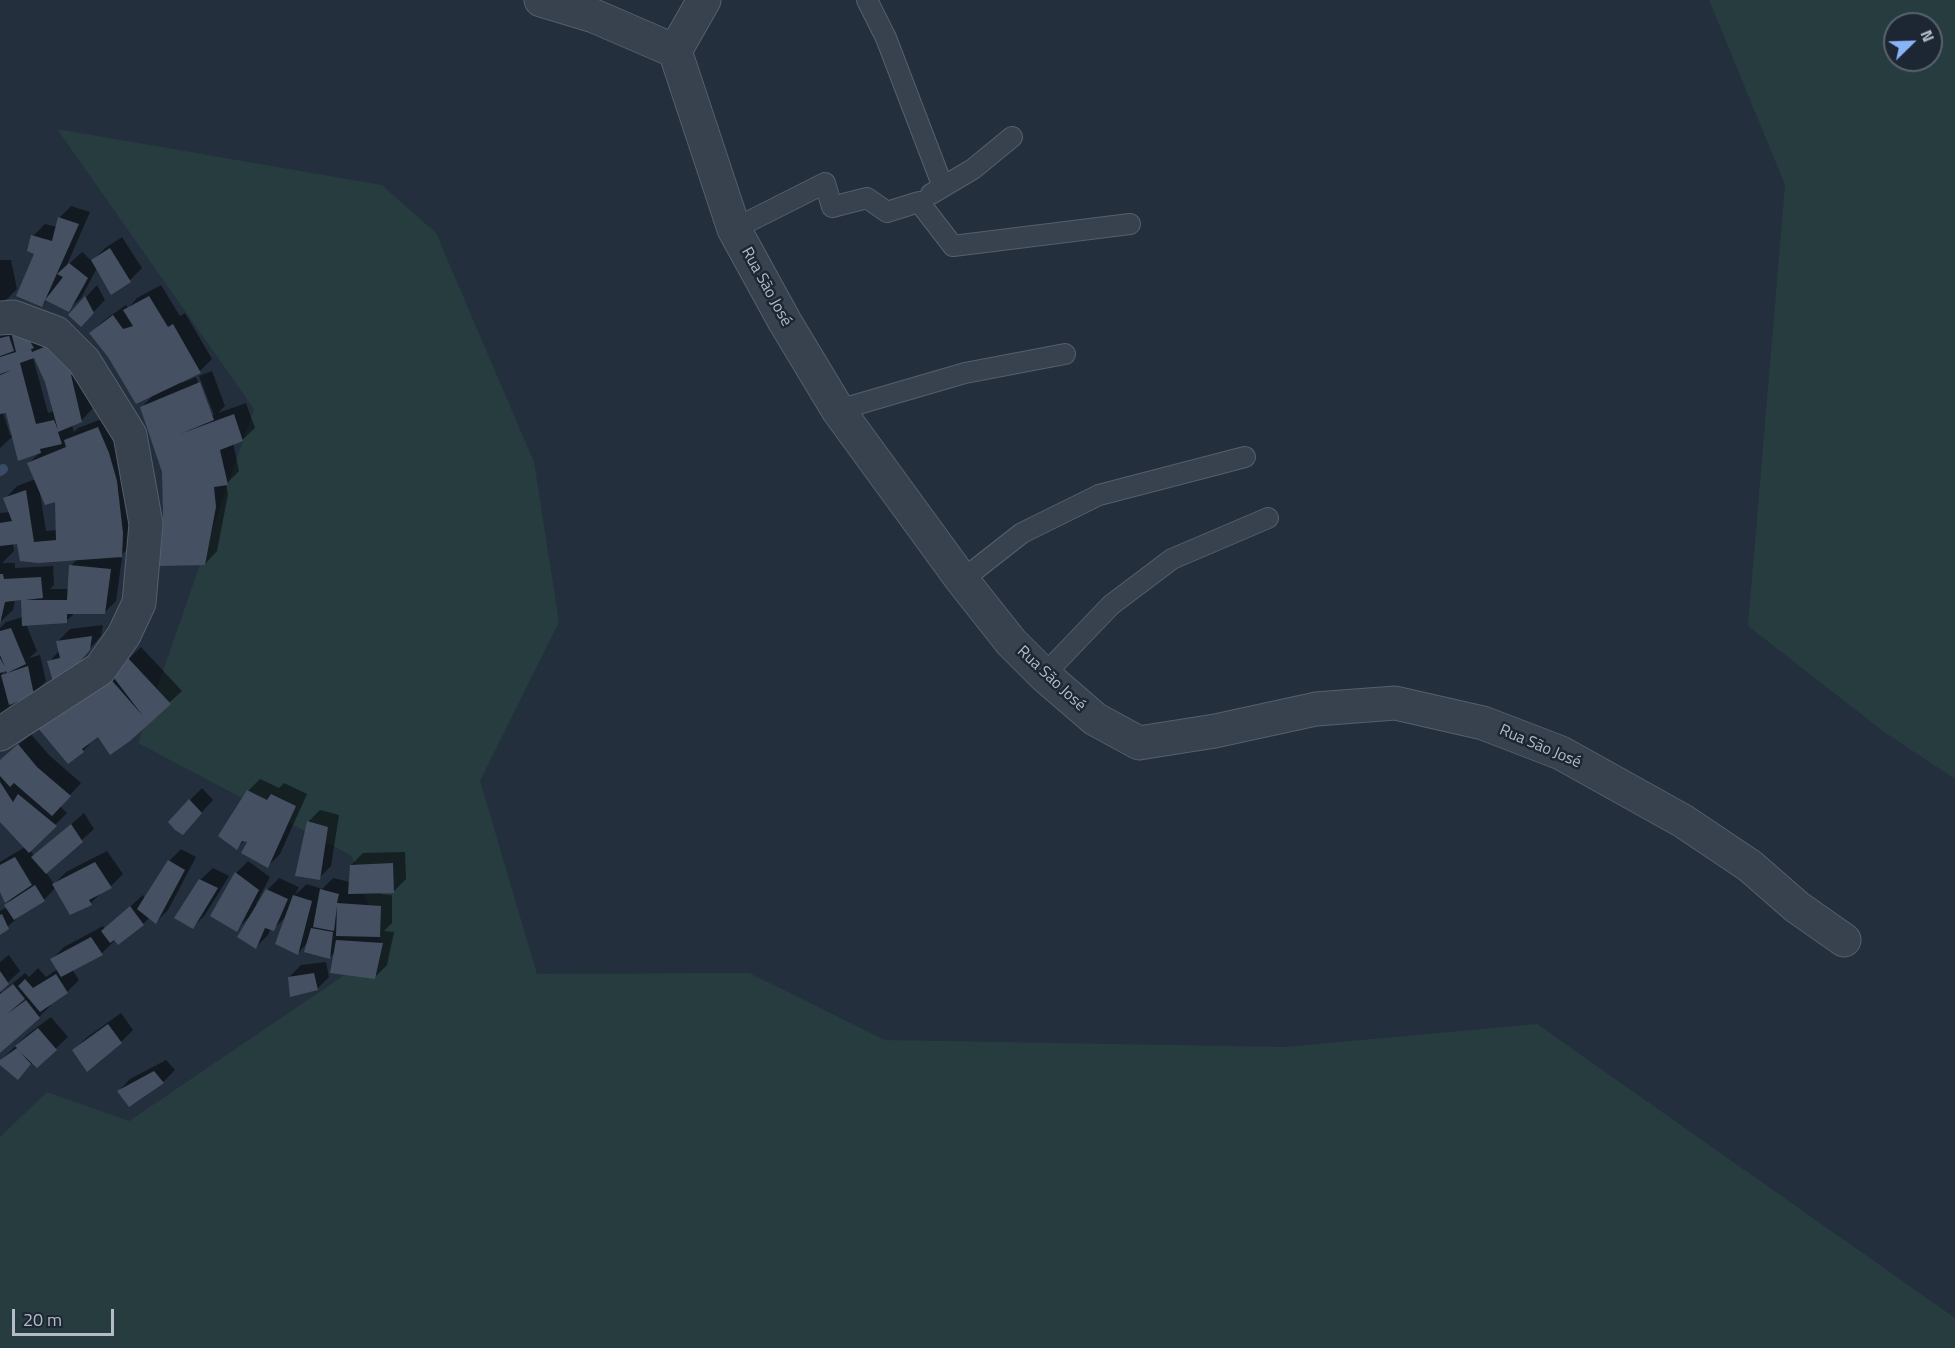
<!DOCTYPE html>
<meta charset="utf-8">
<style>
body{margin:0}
#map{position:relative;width:1955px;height:1348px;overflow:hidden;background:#242f3e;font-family:"Titillium Web",sans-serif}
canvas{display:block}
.north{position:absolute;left:1883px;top:12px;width:60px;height:60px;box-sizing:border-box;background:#1d2633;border:2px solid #59626f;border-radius:50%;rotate:67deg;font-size:16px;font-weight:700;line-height:24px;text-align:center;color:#b4bcc9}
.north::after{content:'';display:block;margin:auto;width:21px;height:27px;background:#8ab4f8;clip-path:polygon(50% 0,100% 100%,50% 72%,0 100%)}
.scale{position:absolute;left:12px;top:1309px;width:102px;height:27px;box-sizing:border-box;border:3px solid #b4bcc9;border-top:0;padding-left:8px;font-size:18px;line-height:21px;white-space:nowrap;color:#b4bcc9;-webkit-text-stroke:4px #1d2633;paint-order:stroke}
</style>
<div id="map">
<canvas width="1955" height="1348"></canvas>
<div class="north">N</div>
<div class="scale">20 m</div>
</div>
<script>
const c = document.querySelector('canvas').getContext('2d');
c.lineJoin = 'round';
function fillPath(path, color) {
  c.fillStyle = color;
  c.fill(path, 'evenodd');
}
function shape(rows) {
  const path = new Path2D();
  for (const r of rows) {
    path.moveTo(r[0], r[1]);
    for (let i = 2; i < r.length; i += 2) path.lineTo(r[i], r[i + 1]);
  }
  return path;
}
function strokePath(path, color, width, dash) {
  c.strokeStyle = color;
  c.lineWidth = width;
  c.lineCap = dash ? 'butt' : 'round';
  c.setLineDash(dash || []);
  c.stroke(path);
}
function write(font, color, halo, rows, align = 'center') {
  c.font = font + ' "Titillium Web",sans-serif';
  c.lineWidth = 5;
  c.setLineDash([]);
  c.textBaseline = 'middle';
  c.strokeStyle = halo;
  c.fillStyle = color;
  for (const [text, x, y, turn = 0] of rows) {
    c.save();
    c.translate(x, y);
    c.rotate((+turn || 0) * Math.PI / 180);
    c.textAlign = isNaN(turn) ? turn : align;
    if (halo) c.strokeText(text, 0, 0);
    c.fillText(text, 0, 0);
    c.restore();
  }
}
fillPath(shape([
 [1709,0,1955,0,1955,779,1884,732,1748,626,1785,185],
 [1895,24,1931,24,1931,60,1895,60],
 [57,129,382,185,436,233,534,462,559,622,480,781,537,974,749,973,885,1040,1285,1047,1537,1024,1955,1318,1955,1348,0,1348,0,1137,47,1092,129,1121,383,949,352,856,138,743,254,409]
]), '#263c3f');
fillPath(shape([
 [71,206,90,212,66,267,82,252,92,261,105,248,122,237,142,268,130,280,112,292,97,268,81,298,68,310,48,299,42,305,33,236,45,224,57,227,59,218],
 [0,260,11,260,17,289,5,301,0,301],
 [97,285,105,300,81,325,70,315],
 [161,285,180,316,185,313,212,359,200,371,181,381,182,383,196,377,211,415,214,415,199,376,212,371,225,406,218,413,246,403,255,428,242,440,233,443,239,471,226,484,228,494,217,551,205,564,164,513,164,472,142,407,154,394,110,356,91,333,103,321,126,305,128,308,137,298],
 [21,324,82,363,93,408,81,421,72,425,74,432,78,428,110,416,134,543,119,557,122,558,116,601,104,613,75,613,66,621,26,624,37,651,29,658,40,655,46,681,33,694,14,702,0,715,0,628,6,622,23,617,22,599,15,599,13,610,0,622,0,513,10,512,5,499,17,486,36,479,29,463,40,452,13,436,0,448,0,331],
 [32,354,47,382,54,411,48,413],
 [7,411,13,435,10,435,3,412],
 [40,493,56,500,57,530,46,531],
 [13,543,19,543,78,558,71,566,69,589,50,589,54,585,53,566,15,568,15,563,2,563,14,551],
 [11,667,3,675,2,671],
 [103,625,101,636,75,665,49,662,60,650,58,641,70,629],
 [141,647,182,691,129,739,98,735,83,751,52,716,121,666],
 [31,734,49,755,81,783,60,806,67,813,30,850,34,856,84,813,94,829,46,872,54,884,66,872,107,851,123,874,111,886,103,891,91,903,56,887,44,900,20,916,0,933,0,911,7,907,6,905,13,897,0,889,0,862,25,847,0,821,0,761],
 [260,779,279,788,284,783,307,794,280,854,268,866,249,841,245,840,237,848,248,791],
 [202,788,213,800,183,833,190,800],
 [320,810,339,815,331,866,319,878,308,822],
 [181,849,196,857,168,910,156,922,150,917,143,924,110,935,114,941,102,953,72,969,79,980,67,992,50,1003,51,1005,39,1017,0,1051,0,991,1,993,25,973,29,977,38,968,46,977,58,969,52,959,64,947,103,926,105,929,143,895,145,899,169,861],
 [405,852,406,879,394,891,381,892,381,894,392,895,392,923,384,931,394,932,387,965,375,977,336,951,329,958,308,942,298,953,288,915,273,929,271,928,268,935,256,947,250,916,236,930,236,873,248,861,270,877,256,904,258,906,267,890,279,878,299,887,295,895,307,884,322,889,333,878,350,882,351,865,363,853],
 [213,868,229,876,205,915,193,927,200,880],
 [9,955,20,971,0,990,0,962],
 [326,962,329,977,317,989,289,977,301,965],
 [121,1013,133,1030,121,1042,74,1050,86,1038],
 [51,1017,68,1037,37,1066,33,1062,18,1078,0,1061,28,1034],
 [166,1060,175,1070,163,1082,119,1091,130,1079]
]), '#0007');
strokePath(shape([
 [0,471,3,469]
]), '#394c67', 10);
fillPath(shape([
 [58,217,79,224,42,307,16,296,34,254,27,251,31,235,52,241],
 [110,248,131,282,111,295,91,260],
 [69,263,88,278,69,312,45,300,63,277,57,274],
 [85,296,94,313,81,327,68,315],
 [149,296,168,327,173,324,201,373,136,404,108,357,89,333,113,315,123,329,133,326,123,310],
 [25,333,34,348,31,349,32,352,49,345,71,370,72,375,71,375,82,422,58,432,62,444,40,449,41,453,18,461,6,413,0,414,0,375,12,370,0,374,0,357,16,352,12,336],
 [34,358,45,382,58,430,54,420,36,424,20,363],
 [9,336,14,351,0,356,0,338],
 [200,382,214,420,180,434,234,414,243,441,220,450,228,485,214,487,216,507,205,565,158,566,163,513,162,472,140,407],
 [98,427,109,453,117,481,123,533,122,557,38,563,20,561,17,544,0,546,0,523,12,521,3,498,26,490,34,542,56,540,55,502,45,505,27,463,66,447,64,440],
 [69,565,111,569,105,614,67,614,67,623,22,626,21,600,5,602,0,624,0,574,3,574,4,579,41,577,43,598,25,600,67,600],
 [11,628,26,664,7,673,28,666,34,695,9,705,1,675,7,673,6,671,0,673,0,658,5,667,0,655,0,631],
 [92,636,90,650,76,666,54,685,47,661,60,658,56,641],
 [128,658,171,704,130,741,110,755,98,737,82,749,84,752,68,764,38,728,107,675,143,716,111,674],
 [18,744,37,767,71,796,52,816,14,783,10,787,0,776,0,760],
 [0,782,13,802,18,794,57,826,29,853,0,822],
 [247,790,267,800,271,794,296,806,268,868,241,853,247,842,242,841,237,850,218,836],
 [189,799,202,813,183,835,175,830,168,822],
 [307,821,328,827,320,880,295,876],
 [71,824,83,842,46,874,31,857],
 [15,857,32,885,5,903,0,892,0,865],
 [168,860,185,870,156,924,137,909],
 [95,862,112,888,89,900,92,905,70,915,52,884],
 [393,863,394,893,348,894,350,865],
 [235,872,259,890,237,932,210,916],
 [199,879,218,888,193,929,174,918],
 [35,885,45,901,14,920,4,905],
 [266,889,288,899,274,931,265,928,256,949,237,937],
 [320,889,339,894,337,903,381,906,380,937,336,936,337,906,334,931,313,927],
 [293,895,312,901,298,955,275,944],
 [130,906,144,925,118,945,114,940,110,943,101,931],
 [2,914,9,929,0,935,0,915],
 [311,928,333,932,330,959,304,952],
 [91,937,103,955,61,977,50,959],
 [336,940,383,943,375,979,330,973],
 [0,971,9,984,0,992],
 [314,973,318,990,290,997,288,977],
 [56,974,68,993,40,1012,18,986,25,979,33,988],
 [13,984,25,999,7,1014,26,1000,40,1018,0,1053,0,994],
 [108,1024,122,1043,87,1072,72,1050],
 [38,1028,57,1050,37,1068,20,1052,31,1064,18,1080,0,1065,0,1060,17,1048,15,1046],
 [154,1071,164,1083,129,1107,117,1091]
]), '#455162');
const service = shape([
 [867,0,886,38,943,187],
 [931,194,973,169,1012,137],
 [734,229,825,183,832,207,867,198,887,212,919,202,953,246,1130,224],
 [838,410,965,373,1065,354],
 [962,580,1022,533,1099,495,1245,457],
 [1044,675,1111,605,1172,559,1268,518]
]);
const minor = shape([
 [541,0,594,16,675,51,734,229,785,322,838,410,962,580,1011,642,1044,675,1095,719,1139,743,1215,731,1316,709,1395,703,1483,723,1561,753,1683,821,1750,866,1797,907,1844,940],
 [675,51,704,0],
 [0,318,13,317,56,333,84,361,130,435,146,524,139,603,124,635,100,669,0,734]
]);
strokePath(service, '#565f6c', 22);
strokePath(minor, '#565f6c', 35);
strokePath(service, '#38414e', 20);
strokePath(minor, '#38414e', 33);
write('16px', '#b4bcc9', '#1d2633', [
 ["Rua São José",766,287,61],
 ["Rua São José",1051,679,43],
 ["Rua São José",1540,747,23]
]);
</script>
